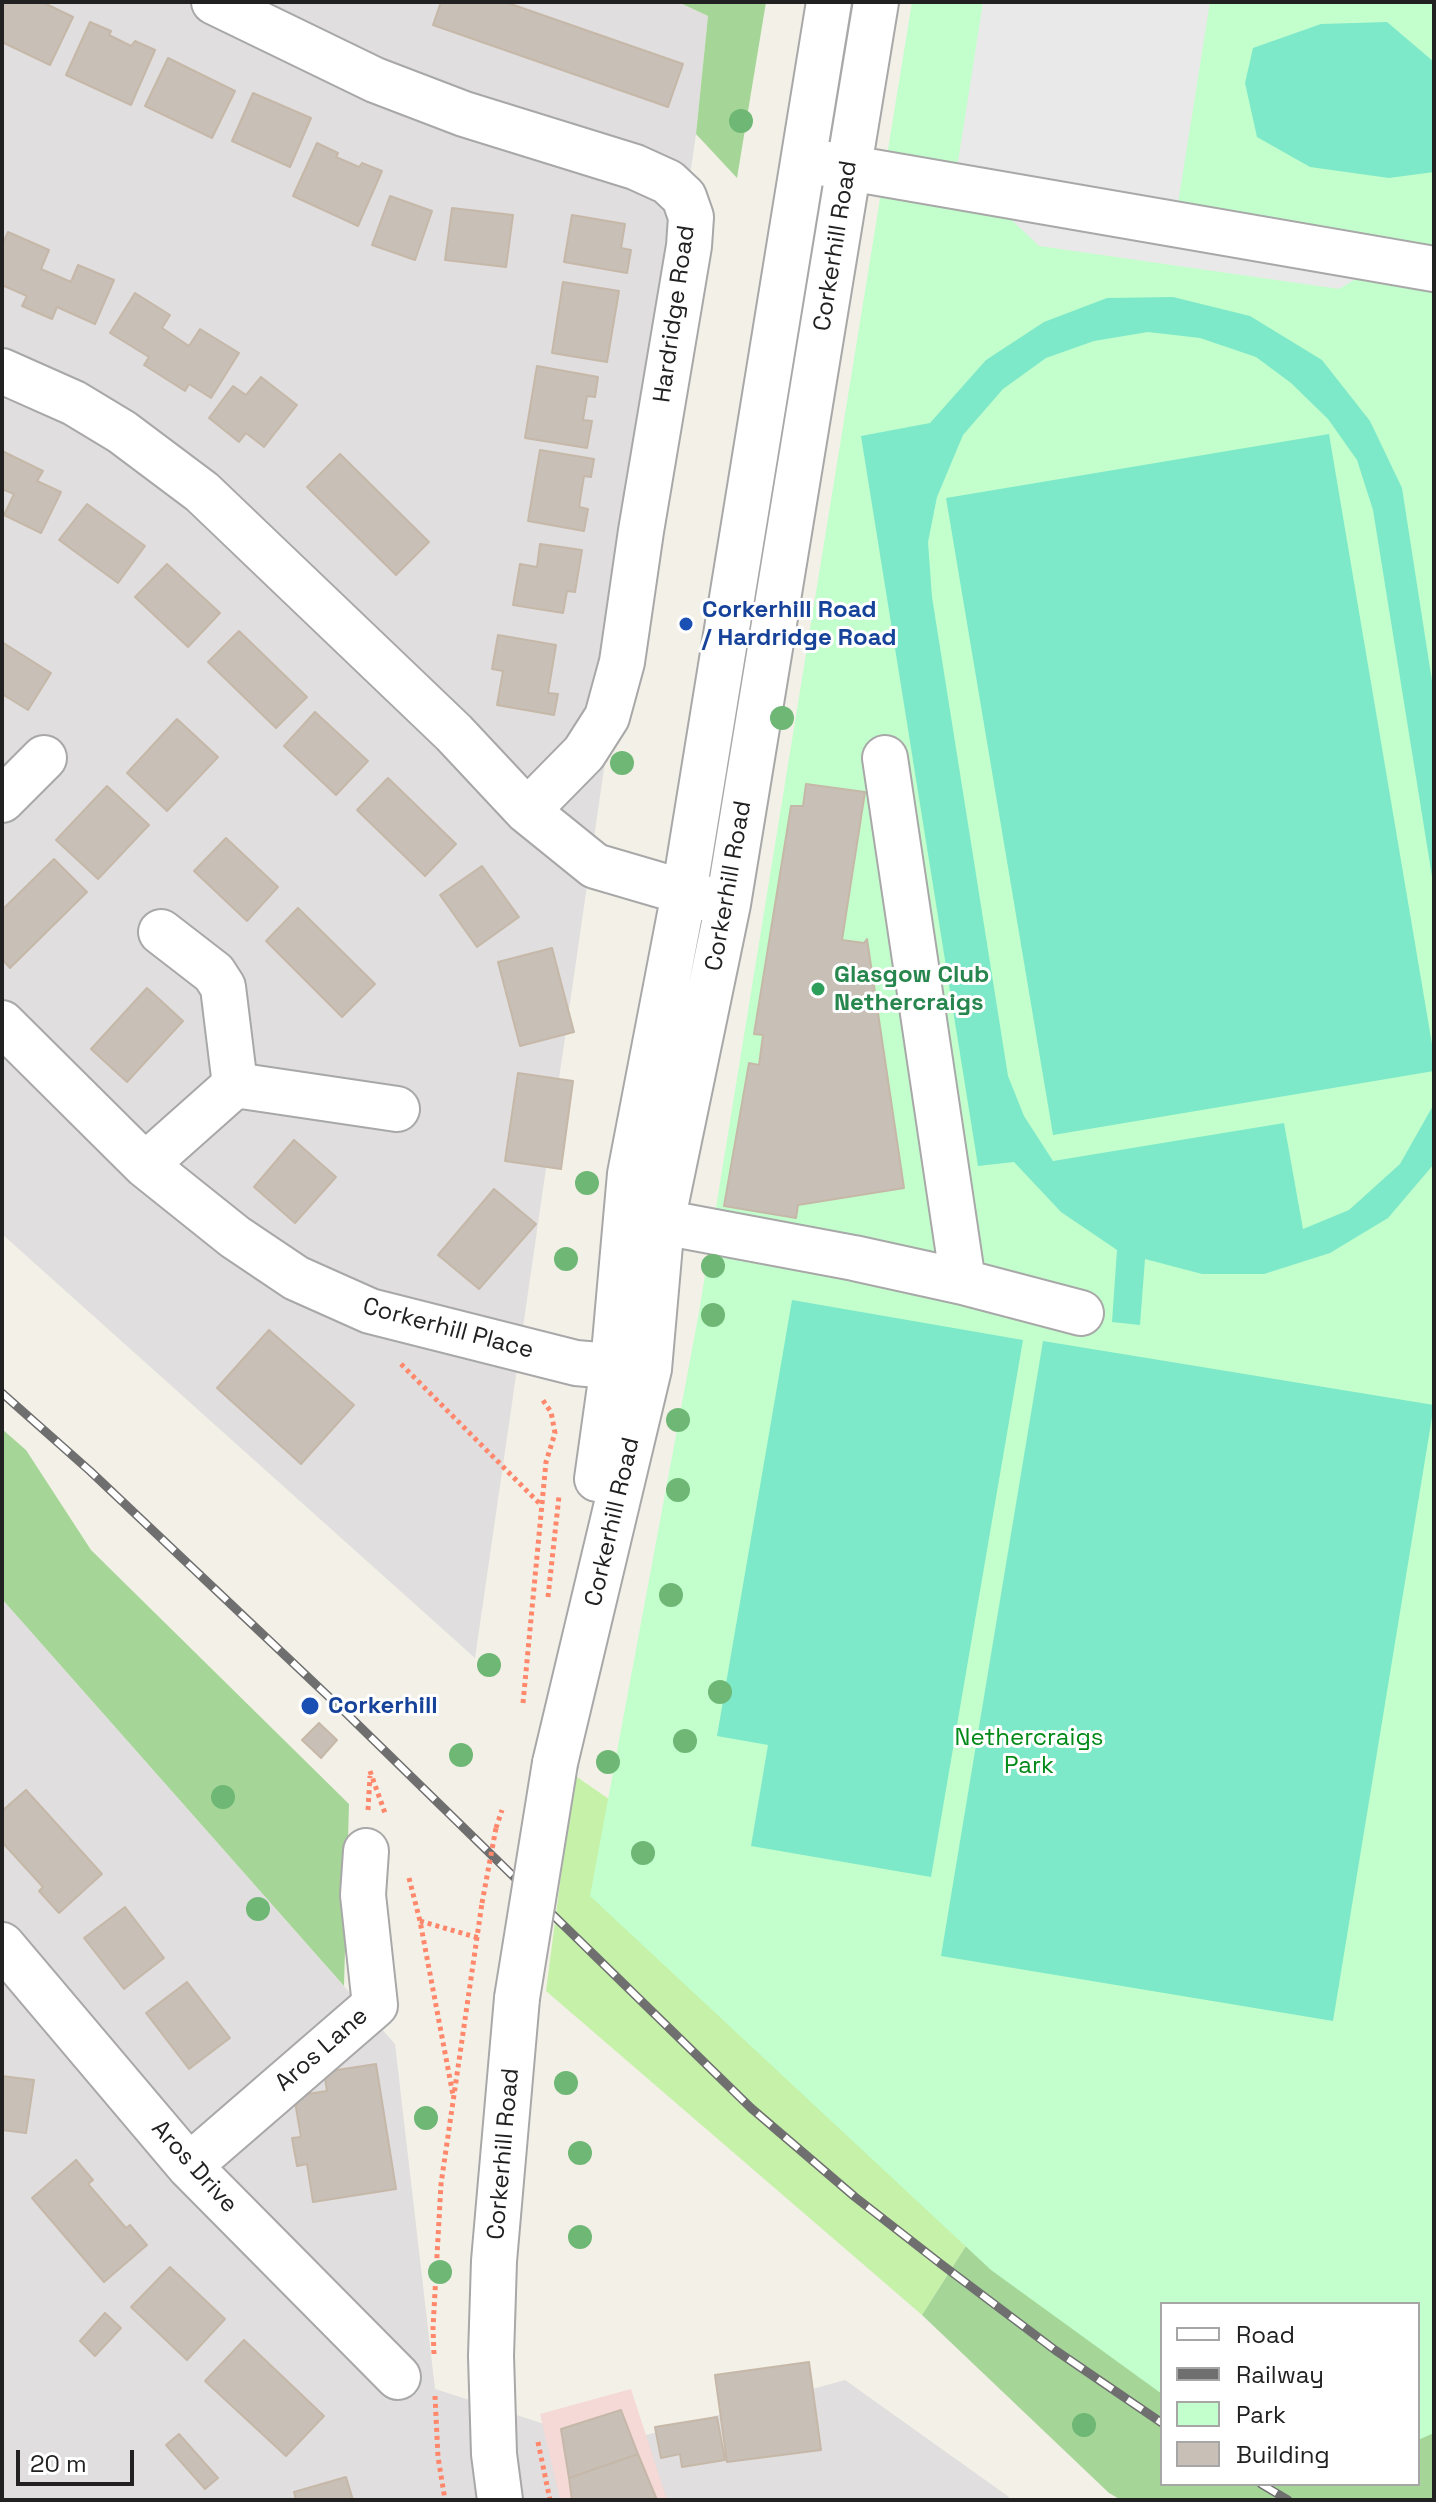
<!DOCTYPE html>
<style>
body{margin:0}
#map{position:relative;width:1436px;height:2502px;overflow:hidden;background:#f3f0e7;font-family:"Space Grotesk",sans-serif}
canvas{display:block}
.frame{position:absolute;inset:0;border:4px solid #212121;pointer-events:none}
.legend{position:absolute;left:1160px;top:2302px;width:260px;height:184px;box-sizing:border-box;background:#fff;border:2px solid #a6a6a6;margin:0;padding:10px 14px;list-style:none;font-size:24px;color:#212121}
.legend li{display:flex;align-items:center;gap:16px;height:40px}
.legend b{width:40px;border:2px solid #a6a6a6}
.scale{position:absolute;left:16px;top:2450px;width:118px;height:36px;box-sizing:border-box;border:4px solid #212121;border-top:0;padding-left:10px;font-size:24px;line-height:28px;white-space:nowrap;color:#212121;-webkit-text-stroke:6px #fff;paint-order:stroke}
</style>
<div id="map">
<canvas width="1436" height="2502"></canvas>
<div class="frame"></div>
<ul class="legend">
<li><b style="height:10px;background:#fff"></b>Road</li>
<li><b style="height:10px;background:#6f6f6f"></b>Railway</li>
<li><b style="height:22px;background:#c2ffcc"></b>Park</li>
<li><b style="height:22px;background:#c8bfb6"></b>Building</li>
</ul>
<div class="scale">20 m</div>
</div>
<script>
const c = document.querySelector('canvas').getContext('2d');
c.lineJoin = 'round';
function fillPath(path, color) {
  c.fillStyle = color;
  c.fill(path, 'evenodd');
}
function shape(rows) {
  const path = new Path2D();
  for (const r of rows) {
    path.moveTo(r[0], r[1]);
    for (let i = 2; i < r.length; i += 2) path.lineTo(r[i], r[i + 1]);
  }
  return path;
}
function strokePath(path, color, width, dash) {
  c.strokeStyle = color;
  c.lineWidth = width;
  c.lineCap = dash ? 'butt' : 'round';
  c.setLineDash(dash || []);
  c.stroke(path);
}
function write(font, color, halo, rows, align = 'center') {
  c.font = font + ' "Space Grotesk",sans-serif';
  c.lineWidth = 6;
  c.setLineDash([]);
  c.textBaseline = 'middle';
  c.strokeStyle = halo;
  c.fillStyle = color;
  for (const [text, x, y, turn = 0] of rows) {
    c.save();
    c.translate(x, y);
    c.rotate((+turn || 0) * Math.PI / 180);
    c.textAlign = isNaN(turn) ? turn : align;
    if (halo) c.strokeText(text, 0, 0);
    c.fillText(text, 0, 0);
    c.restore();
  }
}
fillPath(shape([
 [2,2,678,2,708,16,696,134,475,1658,2,1234],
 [2,1599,395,2044,435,2389,610,2445,845,2380,1009,2497,1007,2500,2,2500]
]), '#e0dede');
fillPath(shape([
 [631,2389,667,2500,560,2500,540,2414]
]), '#f4d9d6');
fillPath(shape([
 [574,1775,1055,2106,922,2315,546,1991]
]), '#c6f1a9');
fillPath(shape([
 [678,2,766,2,737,178,696,134,708,16],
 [2,1429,26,1450,91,1550,349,1804,344,1986,2,1599],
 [1383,2036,1434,2105,1432,2241,1434,2246,1434,2500,1121,2500,1109,2493,922,2315,1055,2106,1162,2304,1162,2484,1418,2484,1418,2304]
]), '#a5d698');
fillPath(shape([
 [912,2,1434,2,1432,2241,1434,2246,1434,2433,1418,2440,1418,2304,1162,2304,1162,2394,991,2270,590,1896,699,1312]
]), '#c2ffcc');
fillPath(shape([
 [1387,22,1434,62,1434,172,1389,178,1310,167,1257,137,1245,83,1253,48,1321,24],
 [1173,297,1250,316,1322,360,1370,421,1402,488,1434,694,1434,889,1373,510,1357,460,1328,419,1291,383,1256,357,1200,338,1148,332,1094,341,1046,358,1003,389,963,435,937,497,928,542,932,597,1008,1076,1024,1116,1053,1161,1284,1123,1303,1229,1349,1210,1400,1164,1434,1104,1434,1164,1388,1218,1330,1253,1264,1274,1202,1274,1145,1259,1140,1325,1112,1322,1117,1250,1061,1212,1014,1162,978,1166,861,436,930,423,986,360,1044,322,1107,298],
 [1329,434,1434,1056,1434,1071,1053,1135,946,498],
 [792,1300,1023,1340,931,1877,751,1846,768,1745,717,1736],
 [1043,1341,1434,1405,1333,2021,941,1956]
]), '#7ee9c9');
fillPath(shape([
 [983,2,1210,2,1177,210,1366,273,1339,289,1039,246,957,168]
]), '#e9e9e9');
const building = shape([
 [2,2,42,2,73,17,50,65,2,42,2,2],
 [441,2,505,2,683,64,668,107,433,25,441,2],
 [90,22,111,31,109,35,131,46,135,41,155,50,131,105,66,75,90,22],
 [168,58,235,91,212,138,145,106,168,58],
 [253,93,311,118,290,167,232,141,253,93],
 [317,143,338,153,336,157,359,167,362,163,382,171,358,226,293,196,317,143],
 [390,196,432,211,415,260,372,245,390,196],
 [452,208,513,215,506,267,445,260,452,208],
 [572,215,625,224,621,248,631,250,627,273,564,262,572,215],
 [8,232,49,250,41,269,71,282,78,265,114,280,95,324,57,307,52,319,22,306,27,296,2,285,2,245,8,232],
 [563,282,619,291,607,362,552,353,563,282],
 [135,293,170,315,162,328,189,346,200,329,239,353,211,398,189,384,185,391,144,365,149,357,110,333,135,293],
 [537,366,598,377,595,397,587,396,583,420,592,421,587,448,525,438,537,366],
 [261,377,297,405,264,447,246,433,239,442,209,418,233,386,246,395,261,377],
 [540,450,594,459,591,477,584,476,579,507,588,509,584,531,528,521,540,450],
 [2,451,43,471,37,481,61,492,41,533,4,515,14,494,2,489,2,451],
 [340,454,429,542,396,575,307,487,340,454],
 [87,504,145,546,118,583,59,540,87,504],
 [540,544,582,550,575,592,567,591,563,613,513,605,520,564,537,567,540,544],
 [167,564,220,613,188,647,135,597,167,564],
 [239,631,307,697,276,728,208,662,239,631],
 [498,635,556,645,548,693,558,694,554,715,497,705,503,671,492,669,498,635],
 [2,642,51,673,28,710,2,694,2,642],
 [315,712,368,761,336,795,284,746,315,712],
 [177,719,218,757,167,811,127,773,177,719],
 [388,778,456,844,425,876,357,810,388,778],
 [806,784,865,792,842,940,864,943,867,939,904,1188,798,1205,796,1218,724,1206,749,1063,759,1065,763,1035,754,1034,791,806,803,806,806,784],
 [107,786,149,825,98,879,56,840,107,786],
 [226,838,278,887,247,921,194,871,226,838],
 [54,859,87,892,10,968,2,959,2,910,54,859],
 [482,866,519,917,477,947,440,895,482,866],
 [298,908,375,984,342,1017,266,941,298,908],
 [552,948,574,1032,520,1046,498,962,552,948],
 [147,988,183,1021,127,1082,91,1049,147,988],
 [518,1073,573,1081,561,1169,505,1161,518,1073],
 [294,1140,336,1177,295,1223,254,1187,294,1140],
 [494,1189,536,1224,479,1289,438,1255,494,1189],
 [269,1330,354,1405,301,1464,217,1388,269,1330],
 [319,1723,337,1740,321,1758,302,1740,319,1723],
 [26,1790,102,1874,59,1913,39,1891,43,1887,2,1842,2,1811,26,1790],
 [125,1907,164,1958,124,1989,84,1938,125,1907],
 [187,1982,230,2038,189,2069,146,2013,187,1982],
 [376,2064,396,2189,313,2202,307,2164,297,2166,292,2138,301,2137,294,2096,327,2091,324,2072,376,2064],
 [2,2076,34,2080,26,2133,2,2130,2,2076],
 [76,2160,93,2180,88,2184,126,2228,130,2225,147,2245,104,2282,32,2198,76,2160],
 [170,2267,225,2319,187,2360,131,2307,170,2267],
 [105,2313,121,2328,95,2356,80,2341,105,2313],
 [244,2340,324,2416,286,2456,205,2381,244,2340],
 [809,2362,821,2450,727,2462,715,2375,809,2362],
 [621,2410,638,2454,569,2478,561,2429,621,2410],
 [717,2417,725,2460,682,2467,680,2454,661,2458,655,2427,717,2417],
 [179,2434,218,2478,205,2489,166,2445,179,2434],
 [638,2454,657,2500,572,2500,569,2478,638,2454],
 [346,2477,353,2500,296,2500,294,2492,346,2477]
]);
fillPath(building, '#c8bfb6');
strokePath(building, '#c6b8a8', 2);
const minor = shape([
 [214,2,375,80,464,114,635,167,668,182,684,197,691,217,689,246,641,531,622,662,607,717,584,753,527,811],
 [821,163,1434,269],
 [2,371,74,403,122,432,202,492,454,733,527,811,595,866,711,900],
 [885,758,963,1282],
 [2,800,44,758],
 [161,932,214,973,223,987,235,1085],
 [2,1023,145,1165,235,1237,296,1278,370,1311,576,1363,643,1369],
 [145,1165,235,1085,397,1109],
 [662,1222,854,1258,963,1282,1081,1313],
 [597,1479,613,1365,630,1174,684,893,829,2],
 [555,1763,649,1369,662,1222,728,904,876,2],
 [2,1945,189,2166,398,2377],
 [189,2166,375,2005,363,1895,366,1851],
 [500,2500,494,2454,491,2356,494,2261,517,1998]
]);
strokePath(minor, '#a8a8a8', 48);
strokePath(shape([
 [401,1364,540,1504],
 [548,1597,559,1496],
 [523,1703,546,1462,555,1433,551,1412,542,1399],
 [370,1771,386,1816],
 [368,1810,370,1776],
 [496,1828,502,1810],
 [409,1878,420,1921,453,2095],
 [420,1921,479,1938],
 [434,2354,433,2328,441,2184,482,1903],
 [435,2396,438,2457,445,2500],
 [538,2442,550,2500]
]), '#ff886c', 5, [4, 4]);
strokePath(minor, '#fff', 44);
const rail = shape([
 [2,1393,90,1471,347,1714,751,2108,855,2197,941,2264,1055,2350,1162,2423],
 [1261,2484,1288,2500]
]);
strokePath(rail, '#6f6f6f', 9);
strokePath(rail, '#fff', 6, [18]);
const minorBridge = shape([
 [517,1998,555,1763]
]);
strokePath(minorBridge, '#a8a8a8', 48, []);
strokePath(shape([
 [482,1903,496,1828]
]), '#ff886c', 5, [4, 4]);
strokePath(minorBridge, '#fff', 44);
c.fillStyle = '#6eb775';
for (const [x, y] of [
 [741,121],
 [782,718],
 [622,763],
 [587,1183],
 [566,1259],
 [713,1266],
 [713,1315],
 [678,1420],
 [678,1490],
 [671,1595],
 [489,1665],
 [720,1692],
 [685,1741],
 [461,1755],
 [608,1762],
 [223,1797],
 [643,1853],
 [258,1909],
 [566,2083],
 [426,2118],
 [580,2153],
 [580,2237],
 [440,2272],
 [1084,2425]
]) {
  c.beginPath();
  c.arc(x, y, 12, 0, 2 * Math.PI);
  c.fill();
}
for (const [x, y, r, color] of [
 [686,624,8,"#1a4fb4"],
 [818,989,8,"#2e9e5b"],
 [310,1706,10,"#1a4fb4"]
]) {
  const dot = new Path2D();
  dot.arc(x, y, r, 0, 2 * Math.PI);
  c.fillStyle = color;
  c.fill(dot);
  strokePath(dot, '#fff', 3);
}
write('24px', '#212121', '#fff', [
 ["Corkerhill Road",836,246,-81],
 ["Hardridge Road",675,314,-82],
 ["Corkerhill Road",729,886,-80],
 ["Corkerhill Place",448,1329,15],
 ["Corkerhill Road",613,1522,-77],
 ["Aros Lane",322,2050,-41],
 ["Corkerhill Road",504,2154,-85],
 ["Aros Drive",194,2167,48]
]);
write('bold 24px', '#164399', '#fff', [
 ["Corkerhill Road",702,610],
 ["/ Hardridge Road",702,638],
 ["Corkerhill",328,1706]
], 'left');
write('bold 24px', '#27864d', '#fff', [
 ["Glasgow Club",834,975],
 ["Nethercraigs",834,1003]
], 'left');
write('24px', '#018918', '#fff', [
 ["Nethercraigs",1029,1738],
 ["Park",1029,1766]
]);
</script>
